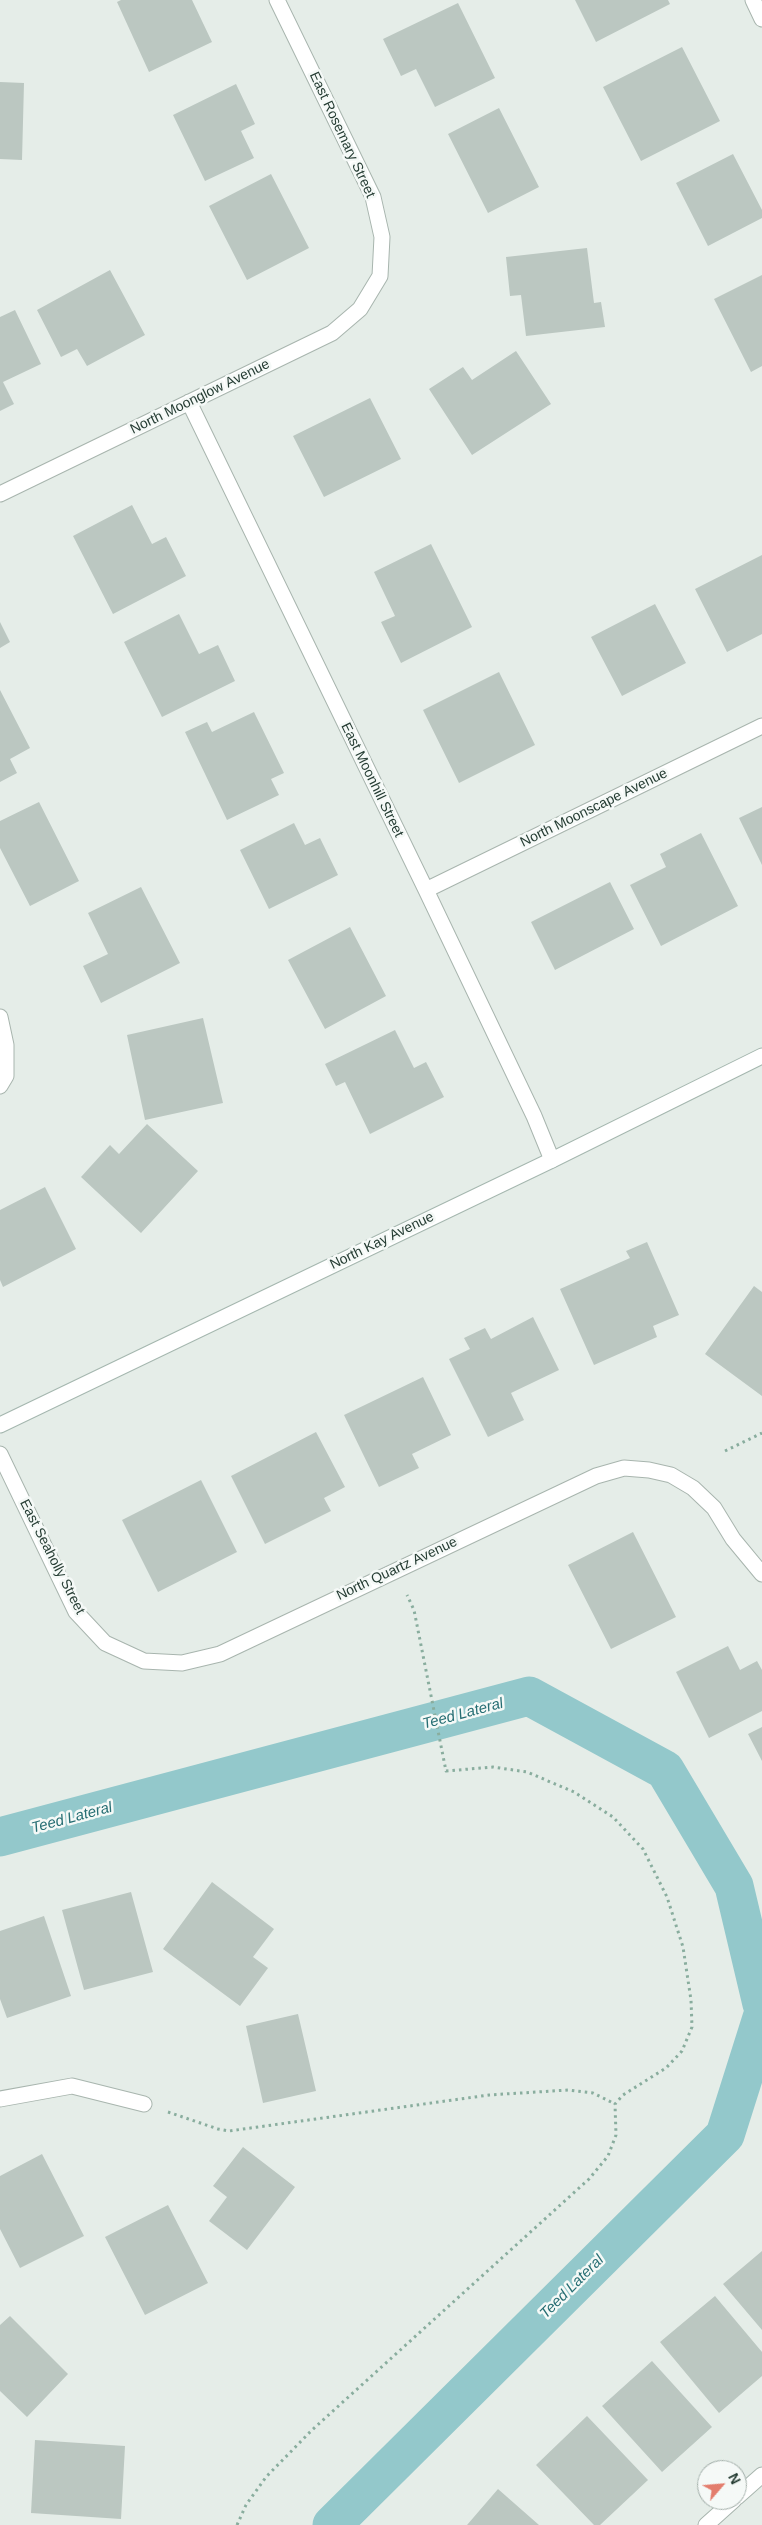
<!DOCTYPE html>
<style>
body{margin:0}
#map{position:relative;width:762px;height:2525px;overflow:hidden;background:#e5ede8;font-family:Helvetica,sans-serif}
canvas{display:block}
.north{position:absolute;left:697px;top:2460px;width:50px;height:50px;box-sizing:border-box;background:#f5f9f7;border:1px solid #a2aea9;border-radius:50%;rotate:63deg;font-size:14px;font-weight:700;line-height:20px;text-align:center;color:#263d34}
.north::after{content:'';display:block;margin:auto;width:18px;height:22px;background:#e37d6d;clip-path:polygon(50% 0,100% 100%,50% 72%,0 100%)}
</style>
<div id="map">
<canvas width="762" height="2525"></canvas>
<div class="north">N</div>
</div>
<script>
const c = document.querySelector('canvas').getContext('2d');
c.lineJoin = 'round';
function shape(rows) {
  const path = new Path2D();
  for (const r of rows) {
    path.moveTo(r[0], r[1]);
    for (let i = 2; i < r.length; i += 2) path.lineTo(r[i], r[i + 1]);
  }
  return path;
}
function strokePath(path, color, width, dash) {
  c.strokeStyle = color;
  c.lineWidth = width;
  c.lineCap = dash ? 'butt' : 'round';
  c.setLineDash(dash || []);
  c.stroke(path);
}
function fillPath(path, color) {
  c.fillStyle = color;
  c.fill(path, 'evenodd');
}
function write(font, color, halo, rows, align = 'center') {
  c.font = font + ' Helvetica,sans-serif';
  c.lineWidth = 5;
  c.setLineDash([]);
  c.textBaseline = 'middle';
  c.strokeStyle = halo;
  c.fillStyle = color;
  for (const [text, x, y, turn = 0] of rows) {
    c.save();
    c.translate(x, y);
    c.rotate((+turn || 0) * Math.PI / 180);
    c.textAlign = isNaN(turn) ? turn : align;
    if (halo) c.strokeText(text, 0, 0);
    c.fillText(text, 0, 0);
    c.restore();
  }
}
strokePath(shape([
 [0,1837,529,1696,665,1770,734,1886,762,2004],
 [332,2525,725,2135,762,2018]
]), '#93c8cb', 39);
fillPath(shape([
 [121,0,192,0,212,42,149,72,117,2],
 [575,0,668,0,670,4,596,42],
 [458,3,495,78,435,107,416,69,401,76,383,39],
 [682,47,720,121,641,161,603,87],
 [0,82,24,83,22,160,0,159],
 [236,84,255,124,241,131,254,158,205,181,173,115],
 [499,108,539,187,488,213,448,134],
 [733,154,762,210,762,218,708,246,676,183],
 [271,174,309,248,247,280,209,206],
 [587,248,594,303,601,302,605,327,526,336,521,295,510,296,506,257],
 [110,270,145,335,87,366,77,349,61,357,37,310],
 [762,275,762,366,751,372,714,299],
 [15,310,41,364,3,382,14,404,0,411,0,317],
 [516,351,551,404,472,455,429,389,463,367,472,380],
 [370,398,401,459,324,497,293,436],
 [132,505,152,544,166,537,186,576,113,614,73,536],
 [431,544,472,627,401,663,381,622,395,616,374,572],
 [762,555,762,634,727,652,695,589],
 [655,604,686,663,622,696,591,637],
 [179,614,199,654,218,645,235,681,162,717,124,642],
 [0,622,10,642,0,648],
 [499,672,535,745,459,783,423,710],
 [0,690,30,748,10,759,17,773,0,782],
 [254,712,284,773,271,779,279,795,227,820,185,732,207,722,212,732],
 [39,802,79,881,30,906,0,848,0,821],
 [762,807,762,865,739,818],
 [294,823,305,845,320,838,338,875,269,909,240,850],
 [701,833,738,906,661,946,630,885,666,867,660,854],
 [610,882,634,929,555,970,531,922],
 [141,887,180,963,101,1003,83,966,108,954,88,913],
 [350,927,386,996,325,1029,288,960],
 [203,1018,223,1103,145,1120,127,1035],
 [395,1030,414,1068,426,1062,444,1097,370,1134,345,1082,336,1086,325,1064],
 [147,1124,198,1171,141,1233,81,1177,110,1145,119,1154],
 [45,1187,76,1249,3,1287,0,1280,0,1210],
 [647,1242,679,1315,653,1326,657,1337,594,1365,560,1289,630,1258,626,1251],
 [754,1286,762,1292,762,1396,705,1354],
 [533,1317,559,1370,511,1393,524,1420,488,1437,449,1359,470,1349,464,1338,485,1328,491,1339],
 [423,1377,451,1435,412,1454,419,1468,379,1487,344,1415],
 [316,1432,345,1487,324,1498,331,1511,265,1544,231,1476],
 [201,1480,237,1552,158,1592,122,1520],
 [633,1532,676,1617,611,1649,568,1565],
 [728,1646,740,1670,757,1661,762,1670,762,1711,709,1738,676,1672],
 [762,1727,762,1761,748,1734],
 [212,1882,274,1929,253,1957,268,1968,240,2006,163,1949],
 [131,1892,153,1972,84,1990,62,1910],
 [44,1916,71,1996,7,2018,0,1999,0,1931],
 [298,2014,316,2091,263,2103,246,2026],
 [243,2147,295,2187,247,2250,209,2221,227,2197,213,2186],
 [42,2154,84,2236,20,2268,0,2229,0,2176],
 [168,2205,208,2283,145,2315,105,2237],
 [762,2251,762,2330,723,2284],
 [715,2296,762,2352,762,2376,719,2413,660,2342],
 [10,2316,68,2374,27,2417,0,2391,0,2325],
 [652,2361,712,2427,662,2472,602,2406],
 [587,2416,648,2480,600,2525,594,2525,536,2465],
 [35,2440,125,2446,121,2519,31,2513],
 [498,2489,539,2525,467,2525]
]), '#bbc7c1');
const street = shape([
 [753,0,762,19],
 [189,402,426,890,534,1116,552,1160],
 [0,494,332,333,360,309,380,276,382,237,373,197,277,0],
 [426,890,762,726],
 [0,1017,6,1045,6,1076,0,1086],
 [0,1454,76,1612,105,1643,144,1661,182,1663,220,1654,596,1476,624,1468,649,1470,671,1475,693,1488,714,1508,733,1539,762,1574],
 [0,2099,72,2086,144,2104],
 [737,2497,762,2475],
 [706,2525,734,2500]
]);
const secondary = shape([
 [0,1425,552,1160,762,1056]
]);
strokePath(street, '#a8b5ae', 17);
strokePath(secondary, '#a5b7af', 17);
strokePath(shape([
 [725,1451,762,1433],
 [168,2112,218,2129,229,2131,489,2095,568,2090,593,2093,615,2104],
 [237,2525,246,2505,266,2477,312,2430,589,2179,608,2156,616,2135,615,2104,623,2095,666,2068,682,2051,692,2027,691,2000,683,1947,667,1897,643,1849,613,1817,574,1792,527,1772,493,1767,446,1771,414,1610,407,1595]
]), '#89ad9e', 3, [2.5, 4]);
strokePath(street, '#fff', 15);
strokePath(secondary, '#fff', 15);
write('14px', '#263d34', '#f5f9f7', [
 ["East Rosemary Street",342,135,65],
 ["North Moonglow Avenue",200,397,-26],
 ["East Moonhill Street",372,780,64],
 ["North Moonscape Avenue",594,808,-26],
 ["North Kay Avenue",382,1241,-26],
 ["East Seaholly Street",52,1557,63],
 ["North Quartz Avenue",397,1569,-25]
]);
write('italic 15px', '#266e73', '#f5f9f7', [
 ["Teed Lateral",463,1714,-15],
 ["Teed Lateral",72,1818,-15],
 ["Teed Lateral",572,2287,-45]
]);
</script>
